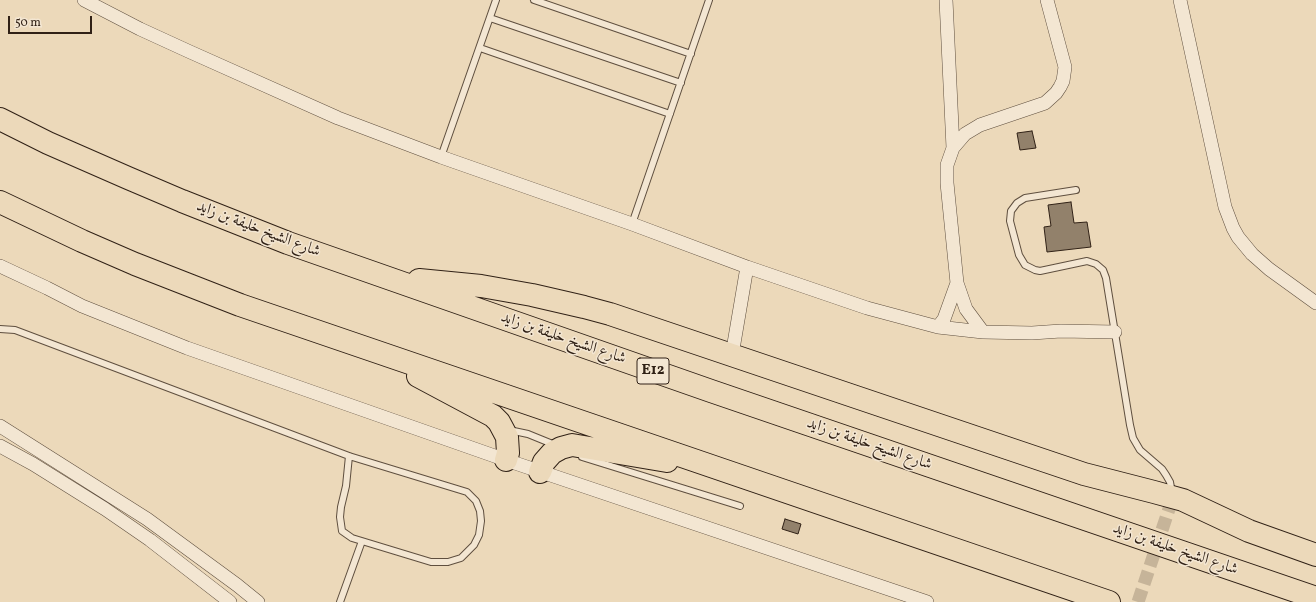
<!DOCTYPE html>
<meta charset="utf-8">
<style>
body{margin:0}
#map{position:relative;width:1316px;height:602px;overflow:hidden;background:#ecd9ba;font-family:Vollkorn,serif}
canvas{display:block}
.scale{position:absolute;left:8px;top:16px;width:84px;height:18px;box-sizing:border-box;border:2px solid #302116;border-top:0;padding-left:5px;font-size:12px;line-height:14px;white-space:nowrap;color:#302116;-webkit-text-stroke:3px #f3e6d2;paint-order:stroke}
</style>
<div id="map">
<canvas width="1316" height="602"></canvas>
<div class="scale">50 m</div>
</div>
<script>
const c = document.querySelector('canvas').getContext('2d');
c.lineJoin = 'round';
function fillPath(path, color) {
  c.fillStyle = color;
  c.fill(path, 'evenodd');
}
function shape(rows) {
  const path = new Path2D();
  for (const r of rows) {
    path.moveTo(r[0], r[1]);
    for (let i = 2; i < r.length; i += 2) path.lineTo(r[i], r[i + 1]);
  }
  return path;
}
function strokePath(path, color, width, dash) {
  c.strokeStyle = color;
  c.lineWidth = width;
  c.lineCap = dash ? 'butt' : 'round';
  c.setLineDash(dash || []);
  c.stroke(path);
}
function write(font, color, halo, rows, align = 'center') {
  c.font = font + ' Vollkorn,Amiri,serif';
  c.lineWidth = 3;
  c.setLineDash([]);
  c.textBaseline = 'middle';
  c.strokeStyle = halo;
  c.fillStyle = color;
  for (const [text, x, y, turn = 0] of rows) {
    c.save();
    c.translate(x, y);
    c.rotate((+turn || 0) * Math.PI / 180);
    c.textAlign = isNaN(turn) ? turn : align;
    if (halo) c.strokeText(text, 0, 0);
    c.fillText(text, 0, 0);
    c.restore();
  }
}
const building = shape([
 [1032,131,1036,148,1020,150,1017,133,1032,131],
 [1071,202,1074,223,1087,222,1091,247,1047,252,1044,227,1051,226,1048,205,1071,202],
 [785,519,801,524,798,534,782,529,785,519]
]);
fillPath(building, '#92816b');
strokePath(building, '#302116', 1);
strokePath(shape([
 [1138,602,1171,503]
]), '#c6b499', 13, [13, 6]);
const service = shape([
 [534,0,691,54],
 [490,18,681,83],
 [480,48,670,114],
 [441,157,496,0],
 [1076,190,1025,198,1017,203,1011,211,1010,221,1019,255,1025,265,1035,270,1040,271,1087,261,1096,264,1103,270,1106,278,1130,425,1133,438,1140,450,1162,469,1166,475,1170,482,1172,493],
 [632,224,709,0],
 [0,329,15,330,349,456,467,492,476,501,480,511,481,521,479,535,474,545,461,558,448,562,431,562,352,538,342,531,340,517,341,507,346,486,349,456],
 [509,430,528,434,555,445],
 [582,457,740,506],
 [340,602,362,541]
]);
const minor = shape([
 [84,0,140,29,188,51,338,118,441,157,632,224,747,267,867,308,938,327,983,332,1032,333,1061,331,1115,332],
 [946,0,953,148],
 [1180,0,1225,207,1233,228,1238,237,1252,254,1269,269,1316,303],
 [0,266,47,288,82,306,187,348,506,460,927,602],
 [938,327,944,319,957,283],
 [983,332,966,309,957,283,947,183,947,165,953,148,965,134,980,125,1045,103,1056,93,1060,87,1063,81,1065,67,1047,0],
 [732,355,747,267],
 [0,426,147,519,237,585,258,602],
 [0,446,33,464,105,509,150,540,230,602]
]);
const motorway = shape([
 [0,119,48,143,128,178,182,201,288,243,711,391,1316,598],
 [0,202,82,241,135,264,240,305,1109,602],
 [419,280,481,286,532,295,584,307,610,314,1084,474,1154,492,1183,500,1249,531,1316,555],
 [418,376,493,416,499,422,507,437,508,453,506,460],
 [540,472,544,462,552,453,561,448,572,445,667,461]
]);
strokePath(service, '#5f4f3f', 8);
strokePath(minor, '#5f4f3f', 14);
strokePath(motorway, '#302116', 24);
strokePath(service, '#f3e6d2', 6);
strokePath(minor, '#f3e6d2', 13);
strokePath(motorway, '#ecd9ba', 22);
for (const [x, y, w] of [
 [653,371,32]
]) {
  const box = new Path2D();
  box.roundRect(x - w / 2, y - 13, w, 26, 3);
  c.fillStyle = '#f3e6d2';
  c.fill(box);
  strokePath(box, '#302116', 1);
}
write('bold 15px', '#302116', null, [
 ["E12",653,371]
]);
write('16px', '#302116', '#f3e6d2', [
 ["شارع الشيخ خليفة بن زايد",258,230,21],
 ["شارع الشيخ خليفة بن زايد",563,339,19],
 ["شارع الشيخ خليفة بن زايد",869,445,19],
 ["شارع الشيخ خليفة بن زايد",1175,550,19]
]);
</script>
